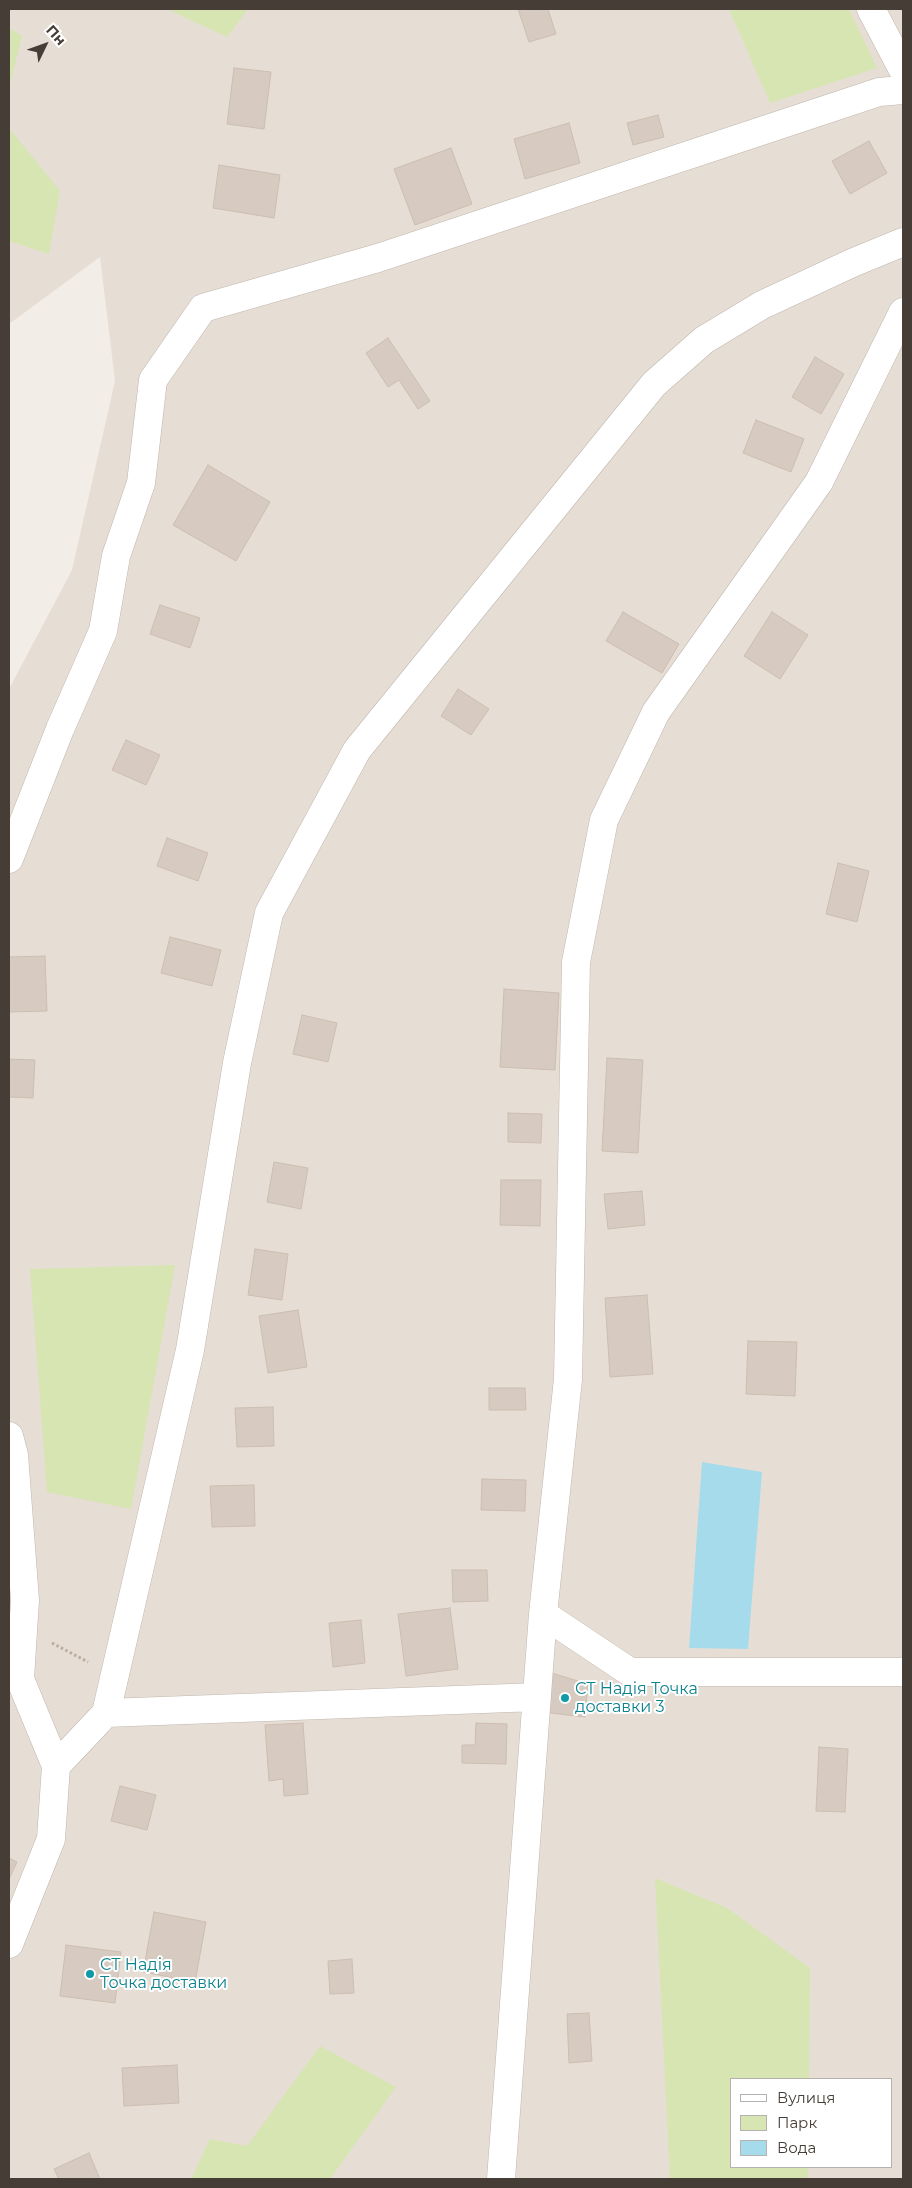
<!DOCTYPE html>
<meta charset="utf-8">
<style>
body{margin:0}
#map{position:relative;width:912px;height:2188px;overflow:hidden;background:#f3ede7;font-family:Montserrat,sans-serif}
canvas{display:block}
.frame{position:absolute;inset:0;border:10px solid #453d36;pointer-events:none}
.legend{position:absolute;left:730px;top:2078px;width:162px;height:90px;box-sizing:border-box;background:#fff;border:1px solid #b5b1af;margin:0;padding:6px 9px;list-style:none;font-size:15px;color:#453d36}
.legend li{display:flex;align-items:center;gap:10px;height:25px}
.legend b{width:25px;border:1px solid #b5b1af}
.north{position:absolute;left:20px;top:20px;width:50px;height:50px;-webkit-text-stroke:4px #fff;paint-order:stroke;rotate:48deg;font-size:14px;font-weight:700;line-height:20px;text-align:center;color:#453d36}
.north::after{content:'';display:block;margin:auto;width:18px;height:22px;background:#453d36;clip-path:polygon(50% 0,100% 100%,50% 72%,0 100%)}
</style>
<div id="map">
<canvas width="912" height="2188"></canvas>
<div class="frame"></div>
<ul class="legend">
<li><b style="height:6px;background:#fff"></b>Вулиця</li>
<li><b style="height:14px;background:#d6e5b2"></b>Парк</li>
<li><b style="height:14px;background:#a6dbec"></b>Вода</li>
</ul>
<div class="north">Пн</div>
</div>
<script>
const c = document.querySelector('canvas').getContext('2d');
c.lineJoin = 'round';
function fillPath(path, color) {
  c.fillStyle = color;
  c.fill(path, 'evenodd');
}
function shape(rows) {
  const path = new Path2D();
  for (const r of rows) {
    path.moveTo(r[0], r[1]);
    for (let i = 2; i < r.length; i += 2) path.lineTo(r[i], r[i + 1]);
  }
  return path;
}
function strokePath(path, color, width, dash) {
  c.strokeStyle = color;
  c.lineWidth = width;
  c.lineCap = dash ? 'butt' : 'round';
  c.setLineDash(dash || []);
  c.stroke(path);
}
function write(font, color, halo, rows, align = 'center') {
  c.font = font + ' Montserrat,sans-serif';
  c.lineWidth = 4;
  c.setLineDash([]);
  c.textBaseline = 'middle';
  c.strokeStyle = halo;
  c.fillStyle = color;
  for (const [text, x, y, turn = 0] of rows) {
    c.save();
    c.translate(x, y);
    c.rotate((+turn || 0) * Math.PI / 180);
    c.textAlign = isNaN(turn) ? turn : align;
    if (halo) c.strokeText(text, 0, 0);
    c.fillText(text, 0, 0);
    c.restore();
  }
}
fillPath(shape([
 [9,9,903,9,903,2179,9,2179,9,689,72,570,115,381,100,257,9,324],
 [731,2079,891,2079,891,2167,731,2167]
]), '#e6ded5');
fillPath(shape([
 [172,9,248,9,227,37,171,11],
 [729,9,849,9,877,68,770,103],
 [9,28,22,36,9,89],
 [9,128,60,191,49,254,9,241],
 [175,1265,131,1509,47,1492,30,1269],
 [655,1878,727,1908,810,1968,809,2079,731,2079,731,2167,808,2167,808,2179,670,2179],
 [320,2046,396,2087,330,2179,191,2179,210,2139,247,2146]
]), '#d6e5b2');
fillPath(shape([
 [702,1462,762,1472,748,1649,689,1648]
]), '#a6dbec');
const building = shape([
 [518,9,548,9,556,34,529,42,518,9],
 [234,68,271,72,264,129,227,124,234,68],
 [658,115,664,137,633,145,627,123,658,115],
 [569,123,580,163,525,179,514,139,569,123],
 [869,141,887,173,850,194,832,161,869,141],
 [451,148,472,204,415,225,394,169,451,148],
 [219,165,280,175,274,218,213,208,219,165],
 [388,338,430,401,418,409,399,380,388,387,366,353,388,338],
 [815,357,844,374,821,414,792,397,815,357],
 [756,420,804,439,791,472,743,453,756,420],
 [208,465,270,502,236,561,173,525,208,465],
 [160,605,200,618,190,648,150,634,160,605],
 [623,612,679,644,662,673,606,641,623,612],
 [772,612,808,635,780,679,744,656,772,612],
 [458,689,489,709,471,735,441,716,458,689],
 [126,740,160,755,146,785,112,770,126,740],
 [167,838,208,853,198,881,157,866,167,838],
 [838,863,869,871,857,922,826,914,838,863],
 [170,937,221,950,212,986,161,973,170,937],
 [45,956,47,1011,9,1012,9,957,45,956],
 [504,989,559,993,555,1070,500,1067,504,989],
 [302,1015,337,1023,328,1062,293,1054,302,1015],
 [607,1058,643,1060,638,1153,602,1151,607,1058],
 [9,1059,35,1060,33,1098,9,1097,9,1059],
 [508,1113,542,1114,541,1143,508,1142,508,1113],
 [274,1162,308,1168,301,1209,267,1202,274,1162],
 [501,1180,541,1180,540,1226,500,1225,501,1180],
 [642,1191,645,1225,608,1229,604,1194,642,1191],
 [255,1249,288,1254,282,1300,248,1295,255,1249],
 [647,1295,653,1374,610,1377,605,1298,647,1295],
 [298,1310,307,1367,268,1373,259,1316,298,1310],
 [748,1341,797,1342,795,1396,746,1394,748,1341],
 [489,1388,525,1388,526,1410,489,1410,489,1388],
 [273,1407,274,1446,237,1447,235,1408,273,1407],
 [482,1479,526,1480,525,1511,481,1510,482,1479],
 [254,1485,255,1526,212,1527,210,1486,254,1485],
 [452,1570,487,1570,488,1601,453,1602,452,1570],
 [450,1608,458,1669,406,1676,398,1614,450,1608],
 [361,1620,365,1663,333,1667,329,1623,361,1620],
 [545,1671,588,1684,585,1717,542,1712,545,1671],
 [303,1723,308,1794,284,1796,283,1779,269,1781,265,1725,303,1723],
 [476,1723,507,1724,506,1764,462,1763,462,1745,475,1745,476,1723],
 [819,1747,848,1749,845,1812,816,1811,819,1747],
 [120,1786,156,1795,147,1830,111,1821,120,1786],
 [9,1858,17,1862,9,1879,9,1858],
 [154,1912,206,1922,195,1982,143,1972,154,1912],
 [66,1945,121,1952,115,2003,60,1996,66,1945],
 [352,1959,354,1993,330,1994,328,1961,352,1959],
 [589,2013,592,2061,569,2063,567,2014,589,2013],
 [177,2065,179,2103,124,2106,122,2068,177,2065],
 [89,2153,100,2179,59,2179,54,2169,89,2153]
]);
fillPath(building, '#d7cac0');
strokePath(building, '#cebeb1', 1);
const minor = shape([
 [871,9,903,70],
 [9,859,60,729,103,631,116,556,141,483,153,380,203,308,378,258,879,92,903,90],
 [9,1436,14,1455,25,1600,20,1679,56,1766,51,1839,9,1944],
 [543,1614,630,1672,903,1672],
 [106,1713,537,1697],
 [56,1766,106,1713,190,1350,237,1063,269,913,357,750,654,384,704,340,762,305,852,263,903,242],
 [501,2179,543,1614,568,1379,576,962,604,820,656,712,819,482,903,312]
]);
strokePath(minor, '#c0b6ad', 29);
strokePath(shape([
 [52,1643,88,1662]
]), '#bead9c', 3, [2.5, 2.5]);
strokePath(minor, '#fff', 28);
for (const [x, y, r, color] of [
 [565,1698,5,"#0f9aa8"],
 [90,1974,5,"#0f9aa8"]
]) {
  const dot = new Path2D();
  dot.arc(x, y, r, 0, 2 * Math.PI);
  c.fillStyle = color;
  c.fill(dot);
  strokePath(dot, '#fff', 2);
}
write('16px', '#0d838f', '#fff', [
 ["СТ Надія Точка",575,1689],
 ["доставки 3",575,1707],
 ["СТ Надія",100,1965],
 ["Точка доставки",100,1983]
], 'left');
</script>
